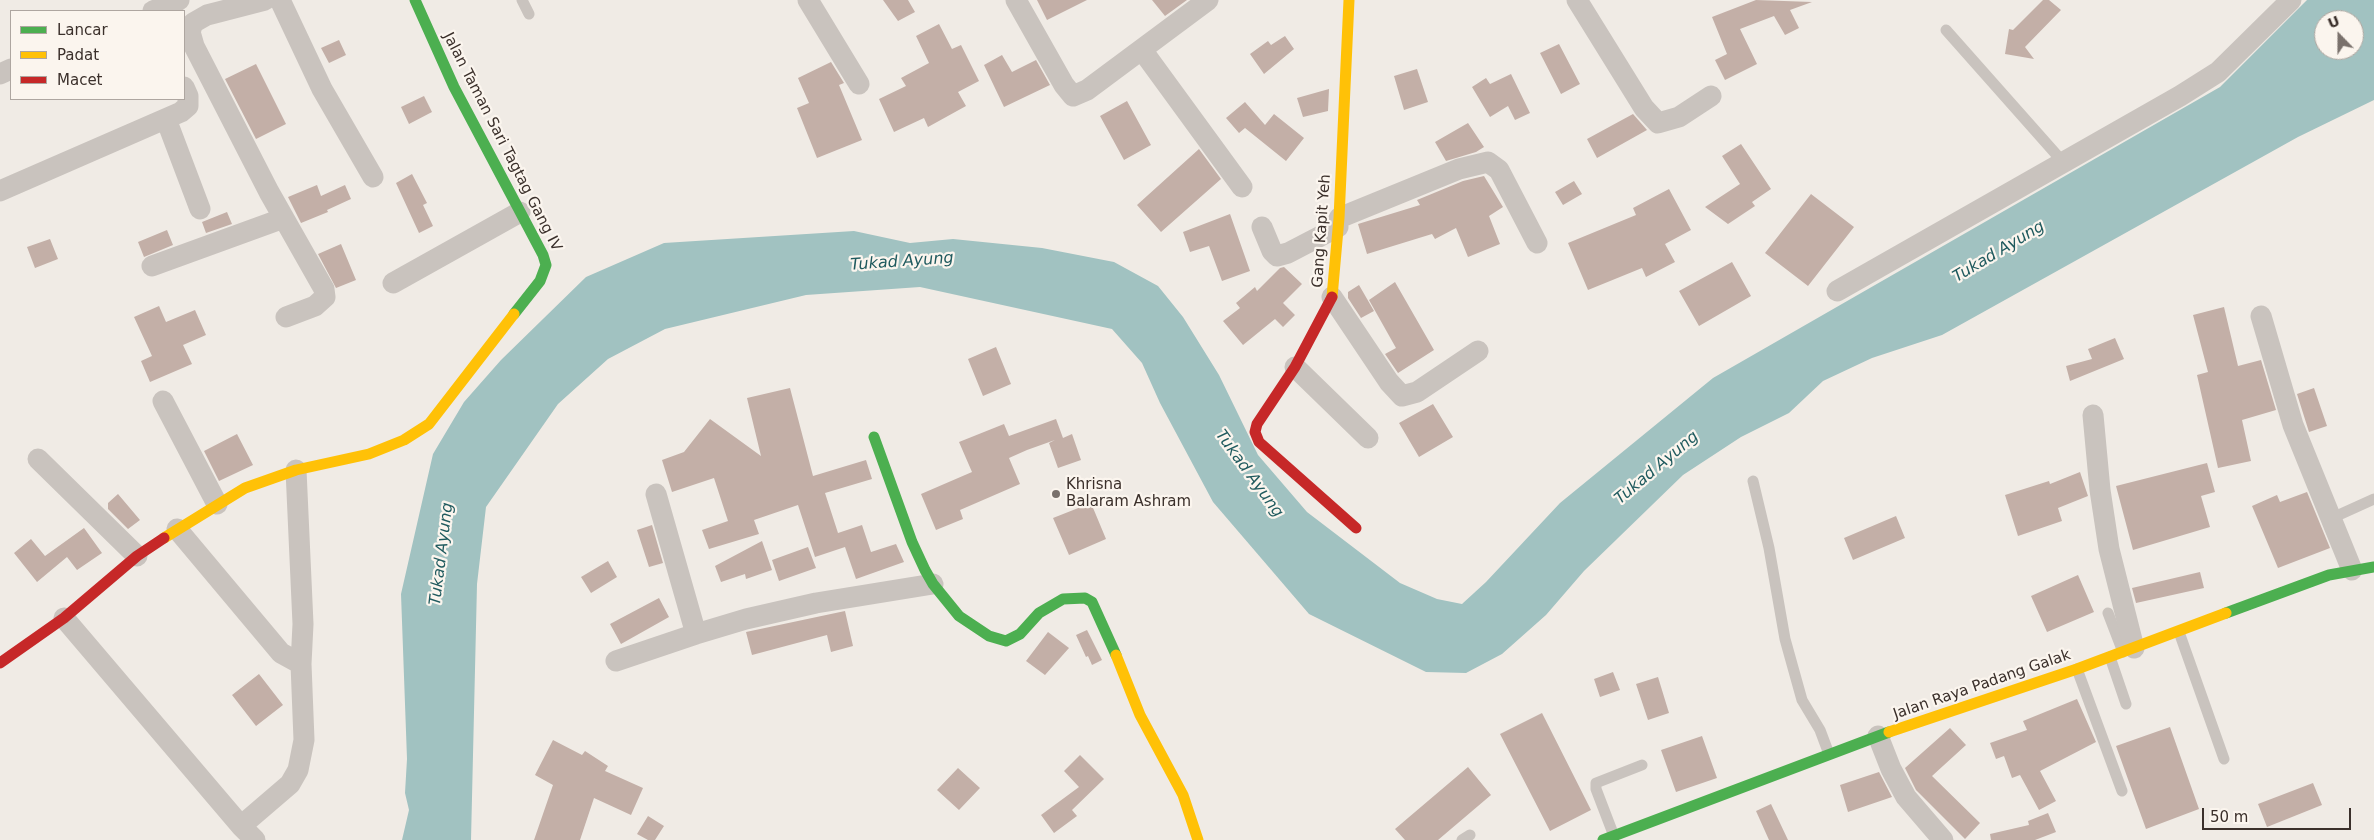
<!DOCTYPE html>
<style>
body{margin:0}
#map{position:relative;width:2374px;height:840px;overflow:hidden;background:#f0ebe5;font-family:"DejaVu Sans",sans-serif}
canvas{display:block}
.legend{position:absolute;left:10px;top:10px;width:175px;height:90px;box-sizing:border-box;background:#fbf5ee;border:1px solid #aea6a0;margin:0;padding:6px 9px;list-style:none;font-size:15px;color:#3b302b}
.legend li{display:flex;align-items:center;gap:10px;height:25px}
.legend b{width:25px;border:1px solid #aea6a0}
.north{position:absolute;left:2314px;top:10px;width:50px;height:50px;box-sizing:border-box;background:#fbf5ee;border:1px solid #aea6a0;border-radius:50%;rotate:338deg;font-size:14px;font-weight:700;line-height:20px;text-align:center;color:#3b302b}
.north::after{content:'';display:block;margin:auto;width:18px;height:22px;background:#7a716c;clip-path:polygon(50% 0,100% 100%,50% 72%,0 100%)}
.scale{position:absolute;left:2202px;top:808px;width:149px;height:22px;box-sizing:border-box;border:2px solid #3b302b;border-top:0;padding-left:6px;font-size:15px;line-height:18px;white-space:nowrap;color:#3b302b;-webkit-text-stroke:4px #fbf5ee;paint-order:stroke}
</style>
<div id="map">
<canvas width="2374" height="840"></canvas>
<ul class="legend">
<li><b style="height:6px;background:#4caf50"></b>Lancar</li>
<li><b style="height:6px;background:#ffc107"></b>Padat</li>
<li><b style="height:6px;background:#c62828"></b>Macet</li>
</ul>
<div class="north">U</div>
<div class="scale">50 m</div>
</div>
<script>
const c = document.querySelector('canvas').getContext('2d');
c.lineJoin = 'round';
function fillPath(path, color) {
  c.fillStyle = color;
  c.fill(path, 'evenodd');
}
function shape(rows) {
  const path = new Path2D();
  for (const r of rows) {
    path.moveTo(r[0], r[1]);
    for (let i = 2; i < r.length; i += 2) path.lineTo(r[i], r[i + 1]);
  }
  return path;
}
function strokePath(path, color, width, dash) {
  c.strokeStyle = color;
  c.lineWidth = width;
  c.lineCap = dash ? 'butt' : 'round';
  c.setLineDash(dash || []);
  c.stroke(path);
}
function write(font, color, halo, rows, align = 'center') {
  c.font = font + ' "DejaVu Sans",sans-serif';
  c.lineWidth = 4.5;
  c.setLineDash([]);
  c.textBaseline = 'middle';
  c.strokeStyle = halo;
  c.fillStyle = color;
  for (const [text, x, y, turn = 0] of rows) {
    c.save();
    c.translate(x, y);
    c.rotate((+turn || 0) * Math.PI / 180);
    c.textAlign = isNaN(turn) ? turn : align;
    if (halo) c.strokeText(text, 0, 0);
    c.fillText(text, 0, 0);
    c.restore();
  }
}
fillPath(shape([
 [2307,0,2374,0,2374,100,2298,137,1942,335,1872,358,1823,381,1789,413,1741,437,1683,475,1584,571,1546,615,1502,654,1466,673,1426,672,1309,614,1213,502,1160,403,1142,363,1112,329,920,287,806,295,665,329,608,359,558,404,486,507,477,584,471,840,402,840,409,810,405,793,407,759,401,594,433,454,464,402,501,360,586,277,664,243,854,231,910,243,953,239,1042,248,1114,262,1158,286,1183,317,1219,375,1258,455,1307,512,1400,583,1437,599,1462,604,1486,582,1560,503,1713,378,2220,87],
 [2324,20,2354,20,2354,50,2324,50]
]), '#a1c2c1');
fillPath(shape([
 [883,0,908,0,915,12,898,21],
 [1037,0,1087,0,1047,20],
 [1152,0,1187,0,1165,16],
 [1756,0,1812,2,1790,10,1799,28,1785,35,1774,16,1740,29,1757,64,1725,80,1715,60,1727,54,1712,17],
 [2043,0,2049,0,2061,10,2025,47,2034,59,2005,54,2009,29,2013,30],
 [939,24,952,49,961,45,979,81,958,92,966,106,928,127,924,118,894,132,879,99,906,86,901,78,929,63,916,36],
 [1285,36,1294,49,1264,74,1250,54,1268,41,1271,45],
 [339,40,346,55,329,63,321,48],
 [1559,44,1580,84,1561,94,1540,53],
 [1002,55,1012,72,1036,60,1050,85,1004,107,984,65],
 [831,62,844,83,839,85,862,140,817,158,797,108,809,103,798,78],
 [256,64,286,124,256,139,225,79],
 [1417,69,1428,102,1404,110,1394,76],
 [1511,74,1530,113,1515,120,1508,106,1490,117,1472,87,1486,78,1490,84],
 [1329,89,1328,111,1303,117,1297,98],
 [424,96,432,112,409,124,401,107],
 [1127,101,1151,145,1124,160,1100,116],
 [1245,102,1265,125,1274,114,1304,138,1286,161,1245,128,1239,133,1226,118],
 [1633,114,1647,130,1597,158,1587,139],
 [1468,123,1484,147,1476,152,1446,161,1435,142],
 [1741,144,1771,189,1752,202,1755,206,1728,224,1705,207,1740,184,1722,156],
 [1199,149,1221,179,1161,232,1137,205],
 [412,174,427,203,423,205,433,226,419,233,396,183],
 [1484,176,1503,207,1489,216,1500,244,1468,257,1456,228,1435,239,1432,234,1367,254,1358,224,1420,205,1417,200,1463,181],
 [1574,181,1582,194,1563,205,1555,192],
 [317,185,321,196,345,185,351,199,327,210,328,212,301,223,288,197],
 [1669,189,1691,230,1665,244,1675,262,1646,277,1642,268,1588,290,1568,243,1636,215,1633,208],
 [1811,194,1854,227,1808,286,1765,253],
 [227,212,232,224,206,233,202,222],
 [1230,214,1250,271,1222,281,1209,246,1190,252,1183,232],
 [167,230,173,245,144,257,138,242],
 [50,239,58,259,35,268,27,247],
 [341,244,356,280,336,288,318,254],
 [1732,262,1751,296,1699,326,1679,291],
 [1284,267,1302,284,1283,303,1295,315,1283,327,1275,319,1243,345,1223,321,1240,308,1236,303,1255,287,1257,291,1280,268],
 [1395,282,1434,350,1398,373,1385,354,1396,348,1369,300],
 [1359,285,1374,311,1361,318,1348,298,1348,292],
 [159,306,166,322,195,310,206,335,183,345,192,364,150,382,141,361,152,356,134,317],
 [2224,307,2238,366,2261,360,2276,410,2242,420,2251,461,2218,468,2197,375,2208,372,2193,315],
 [2115,338,2124,359,2070,381,2066,366,2092,359,2088,349],
 [996,347,1011,384,983,396,968,359],
 [790,388,813,476,866,460,872,479,825,493,838,533,862,525,871,552,896,544,904,562,856,579,845,547,815,557,798,505,754,520,759,534,709,549,702,530,728,521,714,478,672,492,662,460,684,452,710,419,761,456,747,398],
 [2314,388,2327,426,2309,432,2297,394],
 [1433,404,1453,437,1419,457,1399,423],
 [1056,419,1063,438,1072,434,1081,460,1058,468,1049,443,1055,440,1027,450,1009,458,1020,484,960,510,963,519,936,530,921,494,972,472,959,442,1004,424,1009,436],
 [237,434,253,465,219,481,204,451],
 [2207,463,2215,492,2201,496,2210,527,2133,550,2116,486],
 [2080,472,2088,496,2058,508,2062,521,2018,536,2005,495,2049,481,2050,484],
 [2307,492,2330,548,2278,568,2252,506,2277,495,2280,502],
 [118,494,140,520,128,529,108,509,108,503],
 [1091,503,1106,539,1069,555,1053,518],
 [1896,516,1905,538,1853,560,1844,538],
 [652,525,663,563,649,567,637,530],
 [84,528,102,553,77,570,67,557,37,582,14,553,31,539,45,556],
 [762,541,772,570,746,579,745,574,721,582,715,566],
 [808,547,816,568,779,581,772,560],
 [608,561,617,577,591,593,581,577],
 [2200,572,2204,588,2136,603,2132,588],
 [2078,575,2094,612,2047,632,2031,596],
 [659,598,669,617,621,644,610,624],
 [845,611,853,646,831,652,827,635,752,655,746,632],
 [1087,630,1102,660,1092,665,1088,656,1086,657,1076,635],
 [1048,632,1069,648,1045,675,1026,661],
 [1613,672,1620,690,1600,697,1594,679],
 [259,674,283,705,256,726,232,695],
 [1658,677,1669,713,1648,720,1636,684],
 [2077,699,2096,742,2040,771,2056,801,2039,810,2020,775,2012,778,2004,756,1996,759,1990,743,2027,730,2023,721],
 [1542,713,1591,810,1550,831,1500,734],
 [2170,727,2199,809,2146,829,2116,746],
 [1950,728,1966,745,1932,776,1980,823,1965,839,1916,790,1905,768],
 [1702,736,1717,778,1676,792,1661,750],
 [553,740,582,755,585,751,608,766,605,771,643,788,631,815,594,798,580,840,534,840,553,785,535,775],
 [1080,755,1104,779,1072,810,1077,816,1054,833,1041,815,1079,787,1064,771],
 [1468,767,1491,795,1438,840,1405,840,1395,829],
 [958,768,980,788,959,810,937,790],
 [1879,772,1892,797,1848,812,1840,785],
 [2313,783,2322,805,2267,827,2258,804],
 [1771,804,1788,840,1769,840,1756,811],
 [2048,813,2056,832,2035,840,1991,840,1990,834,2029,825,2028,821],
 [648,816,664,826,655,840,648,840,637,834]
]), '#c3afa7');
strokePath(shape([
 [522,0,529,14],
 [1946,30,2063,162],
 [1753,481,1769,548,1785,639,1802,700,1820,730,1829,754],
 [2332,518,2374,499],
 [2108,613,2123,652],
 [2179,632,2224,759],
 [2110,657,2126,704],
 [2077,669,2122,791],
 [1614,836,1596,789,1596,783,1642,765],
 [1462,840,1470,835]
]), '#c9c3be', 11);
strokePath(shape([
 [265,0,207,15,193,23,190,32,194,46,269,192,324,289,325,297,315,306,286,317],
 [280,0,322,89,373,177],
 [808,0,859,84],
 [1016,0,1064,85,1073,96,1087,90,1208,0],
 [1577,0,1644,108,1658,123,1679,117,1711,96],
 [153,11,179,0],
 [1142,50,1242,187],
 [0,74,11,69],
 [166,119,200,209],
 [0,191,181,112,188,106,188,96,184,87],
 [1339,218,1459,169,1488,162,1499,170,1537,243],
 [1262,227,1272,251,1277,256,1288,253,1338,227],
 [152,266,284,218],
 [393,283,520,212],
 [1837,291,2180,96,2218,72,2291,0],
 [1332,297,1389,382,1402,396,1417,392,1478,351],
 [2261,316,2293,425,2352,570],
 [1295,367,1368,438],
 [163,401,217,504],
 [2093,415,2100,490,2109,549,2134,648],
 [38,459,137,556],
 [656,494,696,634,746,619,816,603,933,584],
 [177,529,281,653,301,664],
 [64,618,241,826,290,784,298,770,304,740,301,664,303,624,296,470],
 [616,661,696,634],
 [1878,736,1891,769,1906,797,1943,840],
 [241,826,255,840]
]), '#c9c3be', 21);
strokePath(shape([
 [415,0,454,87,543,255,546,265,540,281,514,314],
 [874,437,912,542,925,570,933,584,959,616,989,636,1006,641,1020,634,1039,613,1063,599,1085,598,1092,602,1116,655],
 [2226,613,2329,575,2374,567],
 [1603,840,1889,732]
]), '#4caf50', 11);
strokePath(shape([
 [1332,297,1339,218,1349,0],
 [164,538,245,488,296,470,369,454,404,440,429,424,514,314],
 [1116,655,1140,715,1183,795,1198,840],
 [1889,732,2077,669,2226,613]
]), '#ffc107', 11);
strokePath(shape([
 [1332,297,1295,367,1257,424,1255,432,1259,442,1356,528],
 [0,663,64,618,137,556,164,538]
]), '#c62828', 11);
for (const [x, y, r, color] of [
 [1056,494,5,"#7a716c"]
]) {
  const dot = new Path2D();
  dot.arc(x, y, r, 0, 2 * Math.PI);
  c.fillStyle = color;
  c.fill(dot);
  strokePath(dot, '#fbf5ee', 2);
}
write('15px', '#3b302b', '#fbf5ee', [
 ["Jalan Taman Sari Tagtag Gang IV",502,142,63],
 ["Gang Kapit Yeh",1322,231,-86],
 ["Jalan Raya Padang Galak",1982,685,-19]
]);
write('15px', '#3b302b', '#fbf5ee', [
 ["Khrisna",1066,485],
 ["Balaram Ashram",1066,502]
], 'left');
write('italic 16px', '#1f5a5e', '#fbf5ee', [
 ["Tukad Ayung",1999,252,-31],
 ["Tukad Ayung",902,262,-4],
 ["Tukad Ayung",1657,468,-40],
 ["Tukad Ayung",1249,474,54],
 ["Tukad Ayung",442,554,-83]
]);
</script>
